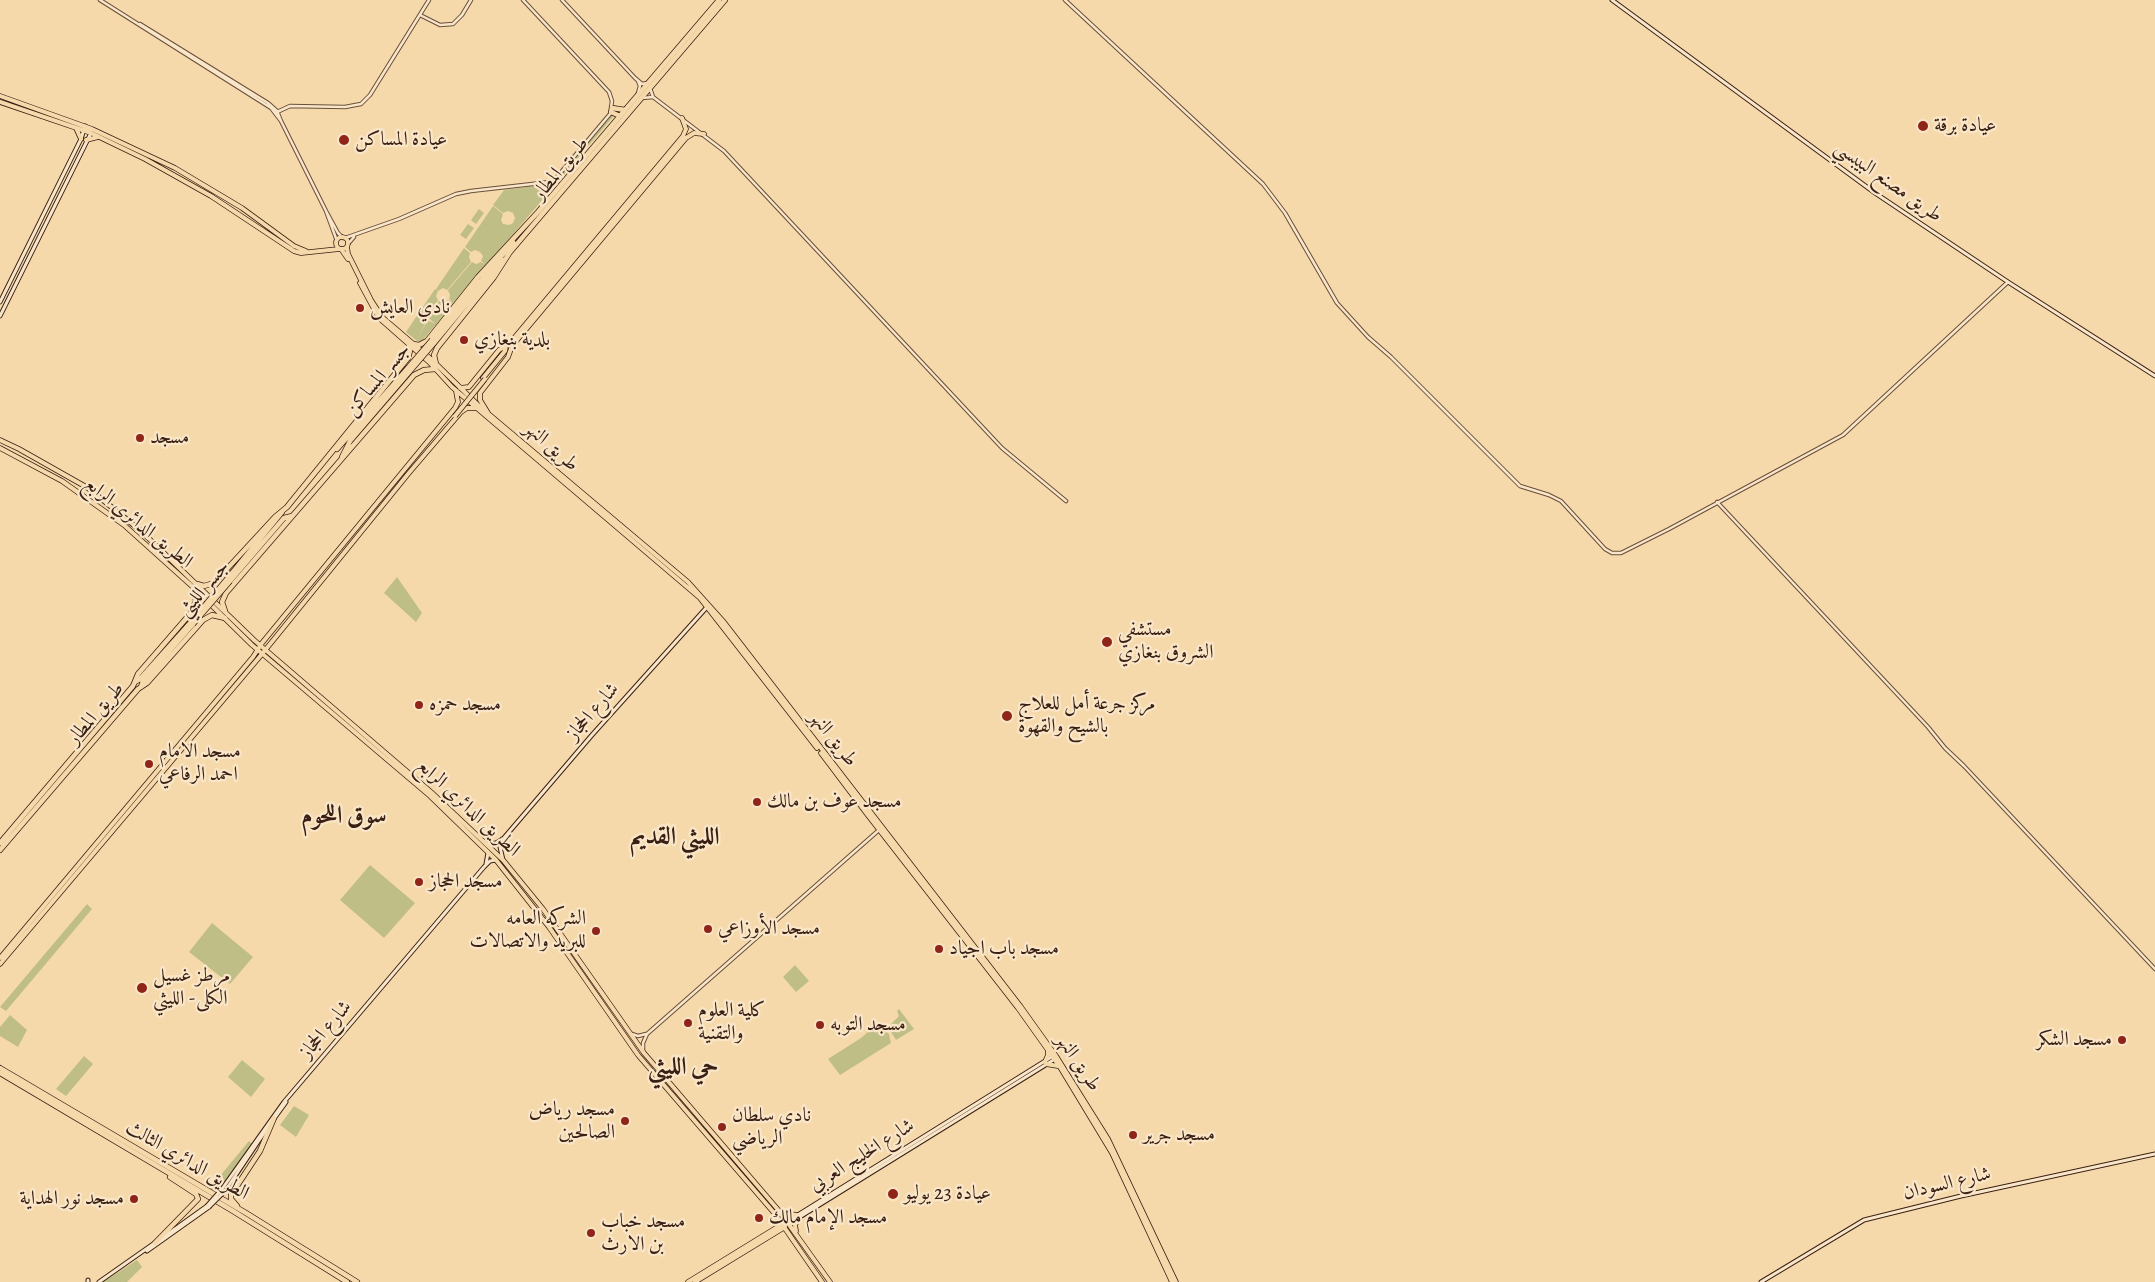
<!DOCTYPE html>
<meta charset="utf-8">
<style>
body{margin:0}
canvas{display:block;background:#f6d9ab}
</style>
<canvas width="2155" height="1282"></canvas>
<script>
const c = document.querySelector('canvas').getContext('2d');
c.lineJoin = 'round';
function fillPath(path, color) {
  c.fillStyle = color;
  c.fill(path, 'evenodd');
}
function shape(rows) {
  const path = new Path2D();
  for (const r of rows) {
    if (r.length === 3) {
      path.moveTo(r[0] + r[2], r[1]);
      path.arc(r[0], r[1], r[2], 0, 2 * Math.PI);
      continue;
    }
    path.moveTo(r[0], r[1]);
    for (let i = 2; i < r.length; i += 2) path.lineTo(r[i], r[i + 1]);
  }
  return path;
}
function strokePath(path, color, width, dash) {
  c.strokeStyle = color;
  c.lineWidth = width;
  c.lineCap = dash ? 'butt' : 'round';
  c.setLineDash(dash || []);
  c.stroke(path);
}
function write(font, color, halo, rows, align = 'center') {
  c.font = font + ' Alegreya,Amiri,serif';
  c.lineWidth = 4.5;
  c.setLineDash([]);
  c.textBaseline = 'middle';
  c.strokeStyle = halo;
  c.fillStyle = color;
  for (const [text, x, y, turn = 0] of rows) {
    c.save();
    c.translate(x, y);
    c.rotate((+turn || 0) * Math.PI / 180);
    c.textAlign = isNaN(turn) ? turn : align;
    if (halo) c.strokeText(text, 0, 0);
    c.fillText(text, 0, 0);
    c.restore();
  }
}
fillPath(shape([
 [612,115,613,117,422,341,417,341,406,332,435,289,438,291,436,296,438,300,418,337,428,320,435,324,429,318,439,301,444,302,448,300,453,303,449,299,450,295,448,290,472,262,476,264,481,262,486,265,481,261,483,256,480,252,475,250,471,252,465,247,493,206,503,214,501,220,503,224,509,225,513,223,515,218,513,213,508,211,503,213,493,205,504,190,550,184,559,177],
 [479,209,484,213,476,224,471,220],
 [468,224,474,228,466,239,460,235],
 [464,248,470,253,469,257,471,262,447,290,443,288,438,291,436,289],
 [397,577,422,613,416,622,384,593],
 [370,865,415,903,384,938,340,900],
 [87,904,92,909,6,1011,0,1007],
 [212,923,253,957,230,984,189,952],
 [795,965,809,981,796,992,783,977],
 [899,1009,914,1029,896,1040,888,1027,899,1016,897,1011],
 [10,1015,27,1030,18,1047,0,1036,0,1027],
 [877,1024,889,1034,891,1043,840,1075,828,1059,861,1038],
 [84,1056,93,1064,66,1096,56,1089],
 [242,1060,265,1079,251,1097,228,1077],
 [294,1106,309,1115,296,1137,280,1125],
 [249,1141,253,1145,218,1193,210,1188],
 [137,1260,142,1267,127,1282,103,1282]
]), '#c0be87');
const tertiary = shape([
 [100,0,271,108,281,121,326,211,338,233,343,238],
 [562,0,635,78,642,84,647,83],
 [1065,0,1263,184,1285,213,1337,303,1368,337,1391,357,1520,486,1549,495,1561,501,1605,549,1612,553,1621,553,1669,529,1843,435,2008,282],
 [420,15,440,25,453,24,462,15,471,0],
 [140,24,268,103,277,111,281,121],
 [638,81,640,86,638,93],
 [650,88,653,97,724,151,1002,448,1066,501],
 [642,98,653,97],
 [275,113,290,106,345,107,361,104,370,95,429,0],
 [326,211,337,241],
 [345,238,399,219,456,194,471,191,550,182,557,177,610,114,612,101,609,92,523,0],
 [348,244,354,237],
 [1717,502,1928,727,1945,748,1964,766,2155,969],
 [632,1034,638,1036,646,1034],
 [643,1050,643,1043,647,1034,879,830]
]);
const secondary = shape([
 [1612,0,1875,193,2008,282,2155,376],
 [0,302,81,139,85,126],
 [0,316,91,133],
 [502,839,500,847,503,860],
 [486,844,496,843,503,839,592,735,707,607],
 [486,864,488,853],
 [273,1120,286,1102],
 [222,1189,284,1102,484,867,490,861,496,860],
 [225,1191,268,1127],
 [788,1221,1053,1056],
 [790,1223,1055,1059],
 [161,1239,207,1206],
 [147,1251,209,1207],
 [88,1280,88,1282],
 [99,1282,156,1242],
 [1761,1282,1864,1220,1961,1196,2155,1154]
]);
const primary = shape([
 [0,96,92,129,175,168,242,208,294,246,306,251],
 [0,102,91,133,145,159,211,196,294,251,301,253,339,249],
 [76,128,81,139],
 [86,140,98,137],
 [342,243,6],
 [347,247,348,254,371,300,382,317,431,359,478,405,688,582,723,621,1021,1007,1056,1056,1108,1139,1176,1282],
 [341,249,348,259],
 [360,283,379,318,429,362,452,387,700,598,817,748],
 [483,378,505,351,506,346],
 [460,388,469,387,499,350,510,343,683,136,686,129,682,118],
 [488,413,480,400,480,393,508,357,512,346,686,138,694,133,704,134],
 [0,440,19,449,88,488,141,531,254,640,431,792,503,860,543,909,644,1053,780,1212,830,1282],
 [0,448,62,481,124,525,194,588,252,645,430,796,496,860,549,927,638,1055,775,1214,822,1282],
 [821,753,867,814,1018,1008,1060,1067,1112,1153,1172,1282],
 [0,958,253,657,262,643,455,408,458,402,456,391],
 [0,964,262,654,408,474,461,412,467,408,476,408],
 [1045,1062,1048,1055,1048,1050],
 [1046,1064,1058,1066],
 [782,1213,797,1215],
 [796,1231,795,1225,799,1218],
 [688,1282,784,1223],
 [695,1282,785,1227]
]);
const trunk = shape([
 [612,108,625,110],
 [611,112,620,116],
 [432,340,513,242],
 [434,343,503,260],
 [413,344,419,345,427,341,478,277,538,212,719,0],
 [436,364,434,355,437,348,494,277,510,252,725,0],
 [337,449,407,369],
 [342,457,350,441,410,371],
 [228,578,282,512],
 [230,581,284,518,292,516],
 [197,584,204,586,214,583,275,517,287,507,408,358,410,351,409,345],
 [225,611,222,602,226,593,414,375,424,370,435,369],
 [135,682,140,679,191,622],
 [141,687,143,681,193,624],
 [0,843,133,686,138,674,190,614,196,601,194,588],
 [0,850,138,689,147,683,203,620,212,615,225,618],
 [0,1068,246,1213,357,1282],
 [0,1073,233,1211,347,1282],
 [237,1206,231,1199,231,1195,260,1151,274,1118],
 [155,1243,198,1199,196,1194,170,1177]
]);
strokePath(tertiary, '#694e3a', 4.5);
strokePath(secondary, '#3a2014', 5);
strokePath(primary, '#3a2014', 5.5);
strokePath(trunk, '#3a2014', 6);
strokePath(tertiary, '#f9e6c8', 2.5);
strokePath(secondary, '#f9e6c8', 3);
strokePath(primary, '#f6d9ab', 4);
strokePath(trunk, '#f6d9ab', 4.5);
const secondaryBridge = shape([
 [207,1206,222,1189],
 [209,1207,225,1191]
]);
const primaryBridge = shape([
 [455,416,485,379]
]);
const trunkBridge = shape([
 [407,369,432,340],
 [410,371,434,343],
 [191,622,228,578],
 [193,624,230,581]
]);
strokePath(secondaryBridge, '#3a2014', 5, []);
strokePath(primaryBridge, '#3a2014', 5.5, []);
strokePath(trunkBridge, '#3a2014', 6, []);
strokePath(secondaryBridge, '#f9e6c8', 3);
strokePath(primaryBridge, '#f6d9ab', 4);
strokePath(trunkBridge, '#f6d9ab', 4.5);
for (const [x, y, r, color] of [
 [1923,126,6,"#8f2418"],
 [344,140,6,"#8f2418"],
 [360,308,5,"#8f2418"],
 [464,340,5,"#8f2418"],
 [140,438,5,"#8f2418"],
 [1107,642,6,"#8f2418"],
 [419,705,5,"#8f2418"],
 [1007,716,6,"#8f2418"],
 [149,764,5,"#8f2418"],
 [757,802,5,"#8f2418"],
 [419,882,5,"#8f2418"],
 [708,929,5,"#8f2418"],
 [596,931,5,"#8f2418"],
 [939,949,5,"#8f2418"],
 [142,988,6,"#8f2418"],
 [688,1023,5,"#8f2418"],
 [820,1025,5,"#8f2418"],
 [2122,1040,5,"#8f2418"],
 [625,1121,5,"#8f2418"],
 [722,1127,5,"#8f2418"],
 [1133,1135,5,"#8f2418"],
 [893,1194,6,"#8f2418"],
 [134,1199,5,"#8f2418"],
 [759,1218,5,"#8f2418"],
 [591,1233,5,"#8f2418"]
]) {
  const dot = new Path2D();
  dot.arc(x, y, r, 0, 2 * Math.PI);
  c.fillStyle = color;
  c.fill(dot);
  strokePath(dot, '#f9e6c8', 2);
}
write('20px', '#3a2014', '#f9e6c8', [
 ["عيادة برقة",1934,126],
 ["عيادة المساكن",355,140],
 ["نادي العايش",370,308],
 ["بلدية بنغازي",474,340],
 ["مسجد",150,438],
 ["مستشفي",1118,630],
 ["الشروق بنغازي",1118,653],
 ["مركز جرعة أمل للعلاج",1018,704],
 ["بالشيح والقهوة",1018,727],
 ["مسجد حمزه",429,705],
 ["مسجد الامام",159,752],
 ["احمد الرفاعي",159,775],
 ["مسجد عوف بن مالك",767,802],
 ["مسجد الحجاز",429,882],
 ["الشركه العامه",586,919,"right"],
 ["للبريد والاتصالات",586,942,"right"],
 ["مسجد الأوزاعي",718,929],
 ["مسجد باب اجياد",949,949],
 ["مرطز غسيل",153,976],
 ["الكلى- الليثي",153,999],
 ["كلية العلوم",698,1011],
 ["والتقنية",698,1034],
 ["مسجد التوبه",830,1025],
 ["مسجد الشكر",2112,1040,"right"],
 ["مسجد رياض",615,1110,"right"],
 ["الصالحين",615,1133,"right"],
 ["نادي سلطان",732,1116],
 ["الرياضي",732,1139],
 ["مسجد جرير",1143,1135],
 ["عيادة 23 يوليو",904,1194],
 ["مسجد نور الهداية",124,1199,"right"],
 ["مسجد الإمام مالك",769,1218],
 ["مسجد خباب",601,1222],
 ["بن الارث",601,1245]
], 'left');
write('20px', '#3a2014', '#f9e6c8', [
 ["طريق المطار",561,169,-50],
 ["طريق مصنع البيبسي",1888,182,35],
 ["جسر المساكن",378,380,-49],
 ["طريق النهر",551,447,41],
 ["الطريق الدائري الرابع",138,523,39],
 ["جسر الليثي",204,589,-49],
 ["شارع الحجاز",593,712,-49],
 ["طريق المطار",96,714,-49],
 ["طريق النهر",833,739,52],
 ["الطريق الدائري الرابع",468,808,43],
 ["شارع الحجاز",326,1030,-50],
 ["طريق النهر",1078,1063,56],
 ["شارع الخليج العربي",862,1156,-32],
 ["الطريق الدائري الثالث",187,1161,30],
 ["شارع السودان",1947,1184,-13]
]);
write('bold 25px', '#3a2014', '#f9e6c8', [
 ["سوق اللحوم",344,817],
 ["الليثي القديم",675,838],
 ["حي الليثي",683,1068]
]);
</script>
